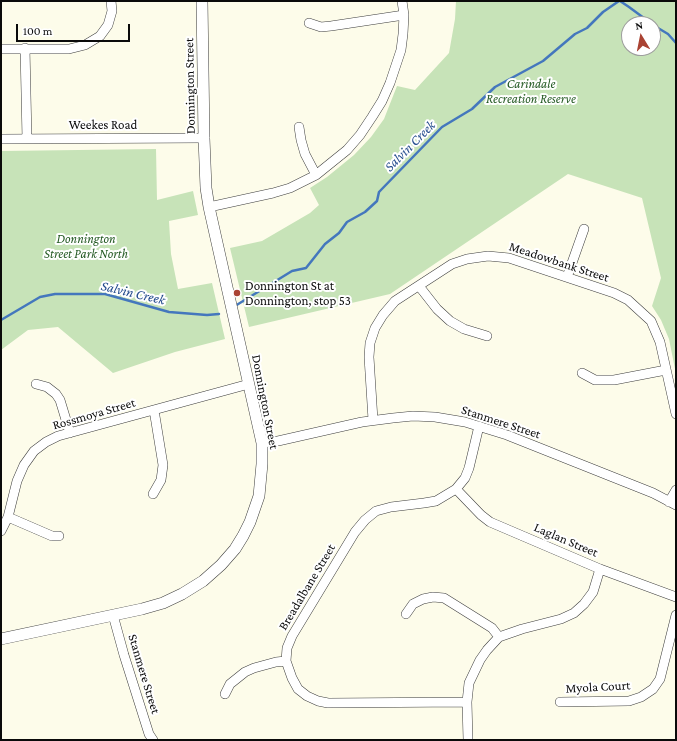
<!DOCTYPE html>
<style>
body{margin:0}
#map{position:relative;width:677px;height:741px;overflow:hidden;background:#fdfcea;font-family:"Crimson Pro",serif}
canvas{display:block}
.frame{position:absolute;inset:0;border:2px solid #0a0a0a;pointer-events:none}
.north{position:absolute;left:621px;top:16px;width:40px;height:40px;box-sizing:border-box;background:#fff;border:1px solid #9d9d9d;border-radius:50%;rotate:350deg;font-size:11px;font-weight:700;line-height:16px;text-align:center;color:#0a0a0a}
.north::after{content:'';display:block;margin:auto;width:14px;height:18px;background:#aa4333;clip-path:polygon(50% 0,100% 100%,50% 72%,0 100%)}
.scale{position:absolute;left:16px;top:24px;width:114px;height:18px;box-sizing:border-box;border:2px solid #0a0a0a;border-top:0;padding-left:5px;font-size:12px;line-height:14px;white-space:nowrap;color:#0a0a0a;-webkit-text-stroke:3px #fff;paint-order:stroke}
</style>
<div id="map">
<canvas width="677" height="741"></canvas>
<div class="frame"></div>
<div class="north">N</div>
<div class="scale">100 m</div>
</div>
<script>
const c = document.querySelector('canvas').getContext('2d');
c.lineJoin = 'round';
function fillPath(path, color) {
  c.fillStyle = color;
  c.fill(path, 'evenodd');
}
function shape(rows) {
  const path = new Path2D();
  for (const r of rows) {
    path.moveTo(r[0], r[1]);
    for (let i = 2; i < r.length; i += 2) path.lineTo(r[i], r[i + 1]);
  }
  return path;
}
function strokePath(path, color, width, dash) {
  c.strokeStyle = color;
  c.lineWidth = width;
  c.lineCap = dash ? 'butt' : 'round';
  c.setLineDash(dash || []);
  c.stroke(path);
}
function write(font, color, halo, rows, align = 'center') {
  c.font = font + ' "Crimson Pro",serif';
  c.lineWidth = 4;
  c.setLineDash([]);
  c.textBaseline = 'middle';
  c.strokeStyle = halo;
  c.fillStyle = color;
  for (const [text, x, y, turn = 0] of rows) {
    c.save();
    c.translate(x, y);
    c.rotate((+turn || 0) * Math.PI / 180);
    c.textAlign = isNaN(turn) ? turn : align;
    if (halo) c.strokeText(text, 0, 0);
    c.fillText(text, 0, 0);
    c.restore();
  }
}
fillPath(shape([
 [456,1,676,1,676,374,669,339,661,320,652,306,661,278,642,198,568,174,390,294,249,327,230,248,262,241,310,213,319,205,310,188,327,177,354,155,371,137,384,119,397,86,415,90,449,53,455,19],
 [629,24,653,24,653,48,629,48],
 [156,149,157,200,193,191,198,215,169,221,171,254,178,289,212,283,225,339,175,352,113,373,58,327,28,330,1,350,1,151]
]), '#c7e3b8');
strokePath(shape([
 [620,1,629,7,652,24],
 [653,25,668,34,676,43],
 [235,306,292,271,306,268,325,244,339,233,347,222,365,212,377,201,379,192,442,127,472,109,495,87,543,61,575,34,587,28,603,12,619,1],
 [1,320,40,297,55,294,105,294,169,312,207,315,219,314]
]), '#4477bd', 2.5);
const minor = shape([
 [309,23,321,27,331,26,404,15],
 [25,48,27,139],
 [1,49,69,49,85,45,100,36,108,25,112,11,111,1],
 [299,127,301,140,305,154,316,175],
 [1,139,204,138],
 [209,207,273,193,290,188,316,175,347,150,360,135,372,117,382,101,390,83,401,50,403,34,404,15,402,1],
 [567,277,584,229],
 [419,286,437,309,450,321,464,329,487,336],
 [582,373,595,380,614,380,666,370],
 [36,384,47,387,56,394,60,400,70,433],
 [373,420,369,357,370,343,375,328,383,315,395,301,452,264,467,259,488,256,509,258,614,293,628,300,651,321,660,342,676,414],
 [262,443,278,441,362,422,393,418,413,416,435,417,465,422,507,435,653,493,676,505],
 [456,489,481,515,490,522,600,569,676,597],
 [153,494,161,480,163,465,154,410],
 [669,502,676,490],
 [8,517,52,536,59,536],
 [1,531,8,517,17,481,24,465,34,451,46,442,58,436,249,384],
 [406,614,413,604,423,599,433,597,444,598,492,628,499,637],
 [113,615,124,655,149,734,153,740],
 [225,694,230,684,245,672,254,668,276,662,286,661],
 [467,702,328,703,318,701,307,696,298,689,292,678,286,661,287,648,292,636,355,532,365,520,376,511,391,507,424,503,436,501,456,489,465,478,469,468,479,426],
 [560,702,629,701,641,697,653,689,660,679,676,615],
 [468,740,467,702,469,683,480,660,487,650,499,637,522,629,561,619,574,613,584,604,593,592,600,569]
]);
const tertiary = shape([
 [1,639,142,609,163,603,182,594,203,581,221,565,235,549,243,536,250,522,259,496,262,464,262,443,209,207,206,188,204,138,202,1]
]);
strokePath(minor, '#3d3d3d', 10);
strokePath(tertiary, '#3d3d3d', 12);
strokePath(minor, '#fff', 9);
strokePath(tertiary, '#fff', 11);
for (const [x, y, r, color] of [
 [237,293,4,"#aa4333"]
]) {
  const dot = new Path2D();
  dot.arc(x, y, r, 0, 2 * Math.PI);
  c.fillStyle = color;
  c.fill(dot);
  strokePath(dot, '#fff', 1.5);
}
write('italic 13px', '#245a23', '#fff', [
 ["Carindale",531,84],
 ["Recreation Reserve",531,99],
 ["Donnington",86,239],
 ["Street Park North",86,254]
]);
write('13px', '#0a0a0a', '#fff', [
 ["Donnington Street",190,86,-91],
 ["Weekes Road",103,125],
 ["Meadowbank Street",559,262,18],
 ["Donnington Street",265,402,79],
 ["Rossmoya Street",94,414,-16],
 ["Stanmere Street",501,422,18],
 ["Laglan Street",566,540,23],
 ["Breadalbane Street",307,587,-59],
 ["Stanmere Street",144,674,73],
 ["Myola Court",598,687,-3]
]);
write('13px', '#0a0a0a', '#fff', [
 ["Donnington St at",245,286],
 ["Donnington, stop 53",245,301]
], 'left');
write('italic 14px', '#234b8d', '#fff', [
 ["Salvin Creek",410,146,-45],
 ["Salvin Creek",133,293,13]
]);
</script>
